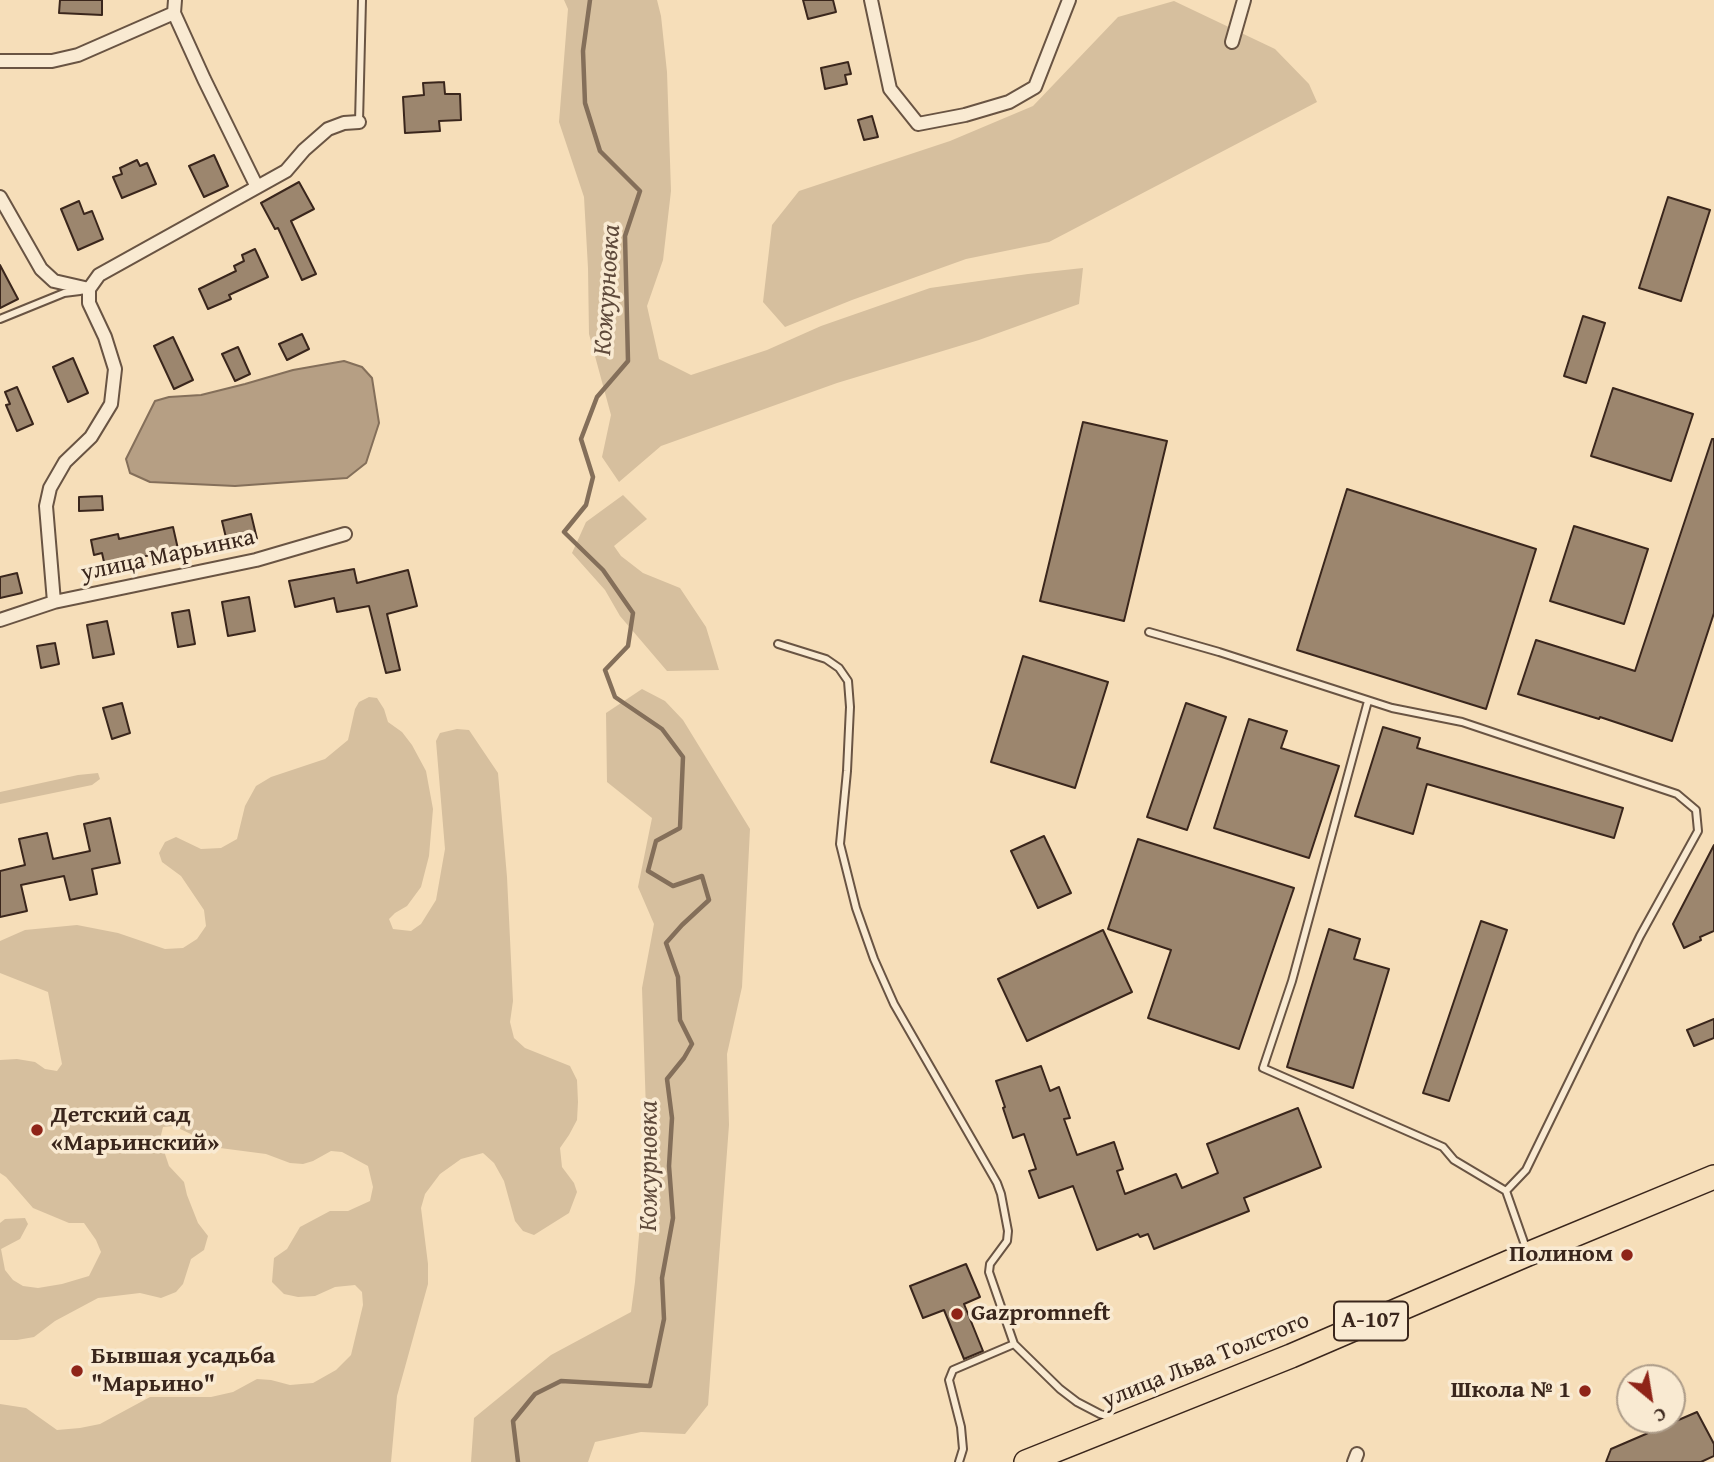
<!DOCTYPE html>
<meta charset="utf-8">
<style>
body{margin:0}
#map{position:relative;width:1714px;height:1462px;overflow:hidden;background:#f6deb9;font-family:"Gentium Book Plus",serif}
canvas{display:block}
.north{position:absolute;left:1616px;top:1364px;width:70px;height:70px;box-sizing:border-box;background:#f9ead2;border:2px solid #ad9c89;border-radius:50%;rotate:150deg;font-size:19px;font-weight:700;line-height:28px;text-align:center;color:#3a261c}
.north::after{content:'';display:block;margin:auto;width:24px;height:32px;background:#8f2418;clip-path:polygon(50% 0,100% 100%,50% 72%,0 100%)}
</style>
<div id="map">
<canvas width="1714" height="1462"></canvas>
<div class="north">С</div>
</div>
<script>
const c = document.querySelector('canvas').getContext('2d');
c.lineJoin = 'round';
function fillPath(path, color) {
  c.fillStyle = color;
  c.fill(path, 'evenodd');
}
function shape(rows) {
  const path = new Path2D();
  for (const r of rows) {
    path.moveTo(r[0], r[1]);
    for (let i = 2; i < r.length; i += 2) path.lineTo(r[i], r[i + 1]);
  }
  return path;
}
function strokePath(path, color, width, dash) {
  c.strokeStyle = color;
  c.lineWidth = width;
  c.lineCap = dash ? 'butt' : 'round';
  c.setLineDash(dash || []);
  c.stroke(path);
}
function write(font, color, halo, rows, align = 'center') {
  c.font = font + ' "Gentium Book Plus",serif';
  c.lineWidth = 7;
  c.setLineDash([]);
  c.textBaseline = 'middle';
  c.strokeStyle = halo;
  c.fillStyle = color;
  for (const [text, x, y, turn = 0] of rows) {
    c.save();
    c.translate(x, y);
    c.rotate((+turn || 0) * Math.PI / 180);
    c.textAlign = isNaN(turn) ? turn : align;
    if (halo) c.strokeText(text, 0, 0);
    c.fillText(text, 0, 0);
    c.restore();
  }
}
fillPath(shape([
 [564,0,657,0,661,16,667,72,671,191,663,260,647,306,659,359,691,375,767,350,821,326,930,288,1028,274,1083,268,1079,304,979,340,837,383,661,446,619,482,602,457,611,415,589,334,588,268,584,197,559,122,568,9],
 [1174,1,1275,49,1309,84,1317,102,1049,242,966,259,852,300,785,327,763,302,772,225,799,191,950,141,1033,106,1118,17],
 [623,495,647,519,614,546,621,556,643,573,680,588,706,627,719,670,667,671,620,616,605,590,572,553,586,522],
 [642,689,665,701,683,720,750,829,742,987,727,1054,729,1125,708,1405,685,1434,641,1432,595,1442,588,1462,471,1462,474,1418,551,1355,631,1312,635,1282,647,1142,642,988,654,924,638,887,652,818,607,782,606,713],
 [369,697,377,698,384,709,388,722,402,732,412,745,426,771,433,809,429,856,421,887,407,906,395,913,389,919,393,929,411,931,421,924,436,900,445,849,436,741,440,733,457,729,469,730,498,773,507,877,513,1001,510,1022,514,1038,525,1048,570,1066,577,1080,578,1102,577,1120,569,1135,560,1148,562,1167,574,1183,577,1192,569,1213,534,1235,523,1231,515,1221,504,1181,494,1163,483,1153,461,1159,440,1174,425,1194,421,1208,428,1264,428,1284,397,1396,391,1462,0,1462,0,1404,26,1408,57,1430,80,1428,100,1424,150,1397,211,1397,233,1392,257,1379,271,1380,290,1385,313,1383,336,1370,351,1355,363,1305,362,1292,355,1285,335,1287,315,1296,298,1297,284,1294,272,1282,274,1258,287,1249,300,1227,330,1211,348,1211,370,1201,373,1187,368,1166,342,1152,331,1151,313,1161,303,1164,290,1163,266,1154,220,1148,174,1126,163,1127,160,1139,169,1166,184,1182,187,1195,198,1223,208,1236,204,1250,191,1259,183,1284,176,1292,161,1298,140,1293,98,1298,55,1321,34,1337,17,1340,0,1340,0,1223,5,1219,25,1218,28,1224,20,1239,1,1249,5,1270,13,1280,23,1286,38,1288,62,1284,89,1276,101,1252,96,1240,84,1223,69,1223,33,1208,6,1177,0,1173,0,1060,17,1059,35,1062,45,1069,57,1071,62,1064,48,992,0,973,0,941,25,930,77,925,118,933,165,949,183,948,197,939,206,926,204,910,181,876,162,862,159,853,165,842,176,837,201,849,221,848,237,839,245,806,256,786,271,777,325,759,348,740,355,709,359,702],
 [98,773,100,779,92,785,0,804,0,792,78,775]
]), '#d6bf9e');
const water = shape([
 [344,361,362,367,372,378,379,423,366,463,347,478,235,486,150,482,130,473,126,459,155,401,169,397,201,395,245,384,293,370,344,361]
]);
fillPath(water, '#b69f84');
strokePath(water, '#846f5a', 2);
strokePath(shape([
 [518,1462,513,1421,535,1394,561,1381,650,1386,664,1319,662,1278,673,1218,669,1166,672,1118,667,1079,684,1058,692,1044,680,1020,678,977,666,943,682,925,709,900,702,876,673,886,648,871,656,841,680,828,683,757,662,729,615,697,605,670,628,646,633,613,603,570,564,532,586,505,593,477,581,439,597,397,628,361,625,236,640,191,600,151,585,103,583,51,590,0]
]), '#846f5a', 4.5);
const building = shape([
 [60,0,102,0,102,15,59,13,60,0],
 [803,0,833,0,836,12,808,19,803,0],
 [848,62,851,74,845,75,847,84,825,89,821,68,848,62],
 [444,82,445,94,460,94,461,120,439,121,440,131,405,133,403,97,424,95,423,83,444,82],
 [872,116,878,137,864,140,858,120,872,116],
 [214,155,228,186,204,197,189,166,214,155],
 [137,160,140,166,147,163,156,184,122,198,113,177,122,174,120,168,137,160],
 [299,182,314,209,291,221,316,274,302,280,278,228,275,229,261,203,299,182],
 [1668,197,1710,210,1681,301,1639,288,1668,197],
 [79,201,84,214,92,211,103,239,78,250,61,209,79,201],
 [255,249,268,277,229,295,231,299,208,309,199,289,236,271,234,266,244,261,242,255,255,249],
 [0,265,18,299,0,308,0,265],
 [1583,316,1605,323,1586,383,1564,376,1583,316],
 [302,334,309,349,287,360,279,344,302,334],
 [173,337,193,380,174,389,154,346,173,337],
 [238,347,250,374,235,381,222,354,238,347],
 [73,358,88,393,68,402,53,367,73,358],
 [17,387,33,424,17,431,6,405,10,404,5,392,17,387],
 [1613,388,1693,414,1671,481,1591,456,1613,388],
 [1083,422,1167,441,1124,621,1040,601,1083,422],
 [1712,439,1714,439,1714,613,1672,741,1600,717,1599,719,1518,694,1536,640,1635,671,1712,439],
 [1347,489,1536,549,1486,709,1297,650,1347,489],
 [102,496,103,510,79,511,79,497,102,496],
 [251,514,257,539,228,546,222,521,251,514],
 [1574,526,1648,549,1624,624,1550,601,1574,526],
 [173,527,178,549,123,561,125,567,106,571,102,553,94,555,91,540,118,534,119,539,173,527],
 [354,569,357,583,408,570,417,606,387,614,400,670,386,673,369,606,337,612,334,598,295,607,289,581,354,569],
 [17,573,22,593,0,598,0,577,17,573],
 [249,597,255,631,228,636,222,602,249,597],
 [189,610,195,644,178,647,172,613,189,610],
 [107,621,114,654,93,658,87,625,107,621],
 [55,643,59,664,41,668,37,646,55,643],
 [1023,656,1108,682,1075,788,991,762,1023,656],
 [122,703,130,733,112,739,103,708,122,703],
 [1186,703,1226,717,1187,830,1147,817,1186,703],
 [1249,719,1287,731,1281,748,1339,766,1309,858,1214,828,1249,719],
 [1383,727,1420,738,1417,748,1623,808,1614,838,1427,784,1413,834,1355,816,1383,727],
 [110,818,120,863,92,869,97,894,70,900,64,876,21,885,27,911,0,917,0,871,25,865,19,839,47,833,53,859,90,851,84,824,110,818],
 [1044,836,1071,893,1038,908,1011,851,1044,836],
 [1138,839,1294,888,1239,1049,1148,1018,1171,950,1108,929,1138,839],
 [1714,845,1714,931,1700,937,1701,940,1684,948,1673,924,1714,845],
 [1481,921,1507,930,1449,1101,1423,1093,1481,921],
 [1329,929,1360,939,1354,959,1389,969,1353,1088,1287,1067,1329,929],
 [1103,930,1132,992,1027,1041,998,979,1103,930],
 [1714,1019,1714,1038,1694,1046,1687,1030,1714,1019],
 [1041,1066,1050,1091,1059,1087,1070,1118,1064,1119,1077,1155,1114,1142,1123,1169,1117,1171,1125,1194,1176,1174,1182,1188,1218,1173,1207,1144,1298,1108,1321,1167,1244,1198,1249,1211,1154,1249,1148,1234,1140,1237,1138,1234,1097,1250,1073,1186,1039,1198,1029,1171,1036,1169,1024,1134,1013,1138,1003,1108,1005,1107,996,1081,1041,1066],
 [966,1264,980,1297,964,1304,983,1351,964,1359,944,1310,923,1318,910,1286,966,1264],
 [1697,1412,1714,1444,1714,1456,1701,1462,1606,1462,1611,1449,1697,1412]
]);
fillPath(building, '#9c866e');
strokePath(building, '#3a261c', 2);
const lane = shape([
 [359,122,362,0],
 [0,319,64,293,80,291],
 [1149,632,1219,652,1392,708,1462,722,1677,794,1696,810,1698,831,1640,936,1526,1170,1506,1191,1526,1248],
 [778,644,826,659,839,668,848,681,850,707,847,771,840,844,856,908,874,959,894,1004,997,1183,1001,1194,1008,1231,1007,1241,990,1264,989,1272,1014,1344],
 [1368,701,1292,981,1263,1068,1443,1147,1454,1160,1506,1191],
 [959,1462,963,1449,961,1427,949,1380,953,1370,1014,1344,1060,1389,1077,1402,1100,1414,1117,1419]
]);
const street = shape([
 [175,0,174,13,204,79,257,187],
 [871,0,890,89,918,124,965,115,1009,102,1035,87,1069,0],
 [1232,42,1244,0],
 [0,61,52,61,78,55,174,13],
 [0,197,41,269,54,281,89,289],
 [54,602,46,506,50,488,65,462,91,437,111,404,115,369,105,337,89,303,89,289,99,275,286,171,304,150,328,129,344,123,359,122],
 [0,620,54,602,256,560,345,534],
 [1354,1462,1357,1454]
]);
const highway = shape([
 [1026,1462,1291,1356,1528,1254,1714,1177]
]);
strokePath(lane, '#695443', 10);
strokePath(street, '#695443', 16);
strokePath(highway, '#3a261c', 26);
strokePath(lane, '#f9ead2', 6);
strokePath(street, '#f9ead2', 12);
strokePath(highway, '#f6deb9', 23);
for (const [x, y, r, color] of [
 [37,1130,7,"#8f2418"],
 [1627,1255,7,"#8f2418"],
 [957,1314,7,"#8f2418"],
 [77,1371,7,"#8f2418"],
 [1585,1391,7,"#8f2418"]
]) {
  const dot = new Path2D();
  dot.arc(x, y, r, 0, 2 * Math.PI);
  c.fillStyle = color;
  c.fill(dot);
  strokePath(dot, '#f9ead2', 2.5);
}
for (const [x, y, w] of [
 [1371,1321,74]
]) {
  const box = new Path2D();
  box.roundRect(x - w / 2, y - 19.5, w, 39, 5);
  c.fillStyle = '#f9ead2';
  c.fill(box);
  strokePath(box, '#3a261c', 2);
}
write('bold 23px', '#3a261c', null, [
 ["А-107",1371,1321]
]);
write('24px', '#3a261c', '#f9ead2', [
 ["улица Марьинка",168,556,-12],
 ["улица Льва Толстого",1206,1361,-22]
]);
write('bold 24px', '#3a261c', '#f9ead2', [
 ["Детский сад",51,1116],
 ["«Марьинский»",51,1144],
 ["Полином",1613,1255,"right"],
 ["Gazpromneft",971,1314],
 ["Бывшая усадьба",91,1357],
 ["\"Марьино\"",91,1385],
 ["Школа № 1",1571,1391,"right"]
], 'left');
write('italic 26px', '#5f4a3b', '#f9ead2', [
 ["Кожурновка",608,290,-86],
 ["Кожурновка",649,1166,-90]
]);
</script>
